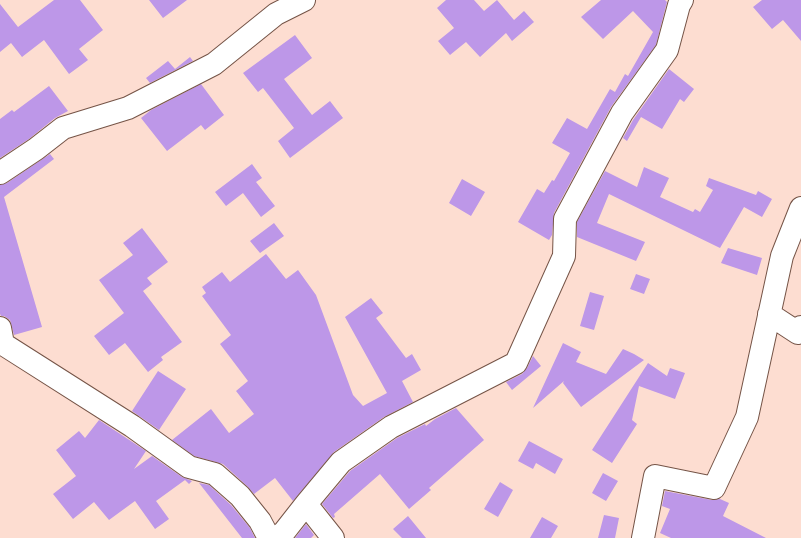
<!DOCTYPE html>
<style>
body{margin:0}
canvas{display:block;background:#fdddd1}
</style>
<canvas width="801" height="538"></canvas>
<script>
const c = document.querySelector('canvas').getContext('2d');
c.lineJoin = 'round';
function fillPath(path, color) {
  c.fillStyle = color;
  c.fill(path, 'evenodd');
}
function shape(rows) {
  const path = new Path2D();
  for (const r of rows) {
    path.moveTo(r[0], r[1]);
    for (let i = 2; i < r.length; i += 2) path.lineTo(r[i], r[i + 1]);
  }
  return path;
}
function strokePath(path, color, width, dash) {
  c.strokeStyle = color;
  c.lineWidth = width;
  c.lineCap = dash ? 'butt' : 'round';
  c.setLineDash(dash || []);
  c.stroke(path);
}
fillPath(shape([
 [54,0,80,0,103,30,79,49,88,60,69,74,44,40,22,57,11,43,0,52,0,4,18,27],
 [149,0,187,0,163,18],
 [446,0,474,0,484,11,497,0,514,20,524,11,534,22,512,41,506,33,480,57,466,42,450,55,438,41,454,28,437,8],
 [601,0,665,0,667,2,656,45,611,107,554,213,552,235,549,240,518,222,537,189,544,193,552,180,554,181,570,153,552,143,567,118,587,129,610,89,615,92,625,74,628,76,653,32,633,11,603,39,581,17],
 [762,0,801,0,801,41,783,20,772,29,753,7],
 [295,35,312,58,284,79,312,115,330,101,343,118,290,158,278,141,294,128,263,88,258,92,243,73],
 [190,57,193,61,150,83,146,78,168,61,175,69],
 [669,69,694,89,684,102,680,99,662,129,641,117,627,141,623,138,633,120],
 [201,84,224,115,205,130,201,125,167,151,141,118,151,110],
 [49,86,68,111,55,118,29,139,0,158,0,119,12,110,14,112],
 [50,154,54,159,4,197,42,327,14,335,10,320,4,316,1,316,0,314,0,185,7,183],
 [252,164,262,178,256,182,275,206,261,217,243,193,226,206,215,192],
 [644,167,669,178,660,197,693,212,695,209,700,212,713,190,706,186,709,178,756,195,758,191,772,199,762,217,744,207,720,248,609,194,597,223,645,242,636,261,577,237,577,222,605,171,637,187],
 [462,179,485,192,471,216,449,203],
 [274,223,284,236,260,253,250,241],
 [142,228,168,262,147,278,152,284,143,291,182,342,161,357,163,360,148,372,125,343,109,355,94,336,124,313,99,280,133,255,123,243],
 [728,248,762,258,757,275,721,263],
 [266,254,286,279,298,270,316,295,353,395,363,406,387,393,345,317,371,298,383,313,376,318,406,358,412,354,421,370,402,381,413,402,384,417,334,452,293,501,275,478,254,494,248,487,223,464,194,456,172,440,211,409,229,433,254,414,236,391,248,381,220,344,231,335,202,296,206,293,202,287,222,272,230,282],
 [636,274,650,279,644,294,630,289],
 [590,292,604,296,594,330,580,326],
 [563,343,581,352,576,362,606,374,623,349,634,354,644,360,581,407,563,383,564,381,533,408],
 [533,356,541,366,512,390,506,382,522,374,527,368],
 [648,363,667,376,670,368,685,373,675,399,639,386,632,420,637,424,612,463,592,450],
 [158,371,186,389,159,430,132,411],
 [456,408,484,440,429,488,431,490,409,509,380,474,334,514,335,517,333,518,322,504,350,471,397,438,425,424,426,426,435,419],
 [99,420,146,451,134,469,152,456,182,477,192,481,189,484,185,480,156,501,169,519,155,529,135,501,109,520,94,502,73,519,53,494,76,476,56,450,79,431,85,438],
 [529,441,563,459,555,474,536,463,533,469,518,461],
 [603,473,618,481,606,501,592,493],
 [500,482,513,490,498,517,484,509],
 [199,483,209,485,231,505,250,528,255,538,242,538],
 [665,491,712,500,720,499,729,503,723,516,766,538,671,538,660,533,670,509,662,506],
 [604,515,619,518,615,538,598,538],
 [408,516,426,538,402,538,393,529],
 [542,517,558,526,551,538,530,538],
 [306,524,314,535,311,538,295,538]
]), '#bd97e8');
const minor = shape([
 [0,173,36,149,63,128,128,108,214,64,276,14,304,0],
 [769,314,798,333,801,327],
 [0,328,3,344,132,426,189,467,215,474,240,496,260,521,269,538],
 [276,538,284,532,306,504],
 [333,538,306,504,341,462,391,427,516,363,564,256,565,219,622,113,667,50,679,5,682,0],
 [643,538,655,476,714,488,747,417,782,256,801,208]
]);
strokePath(minor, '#755447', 24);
strokePath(minor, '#fff', 22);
</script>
